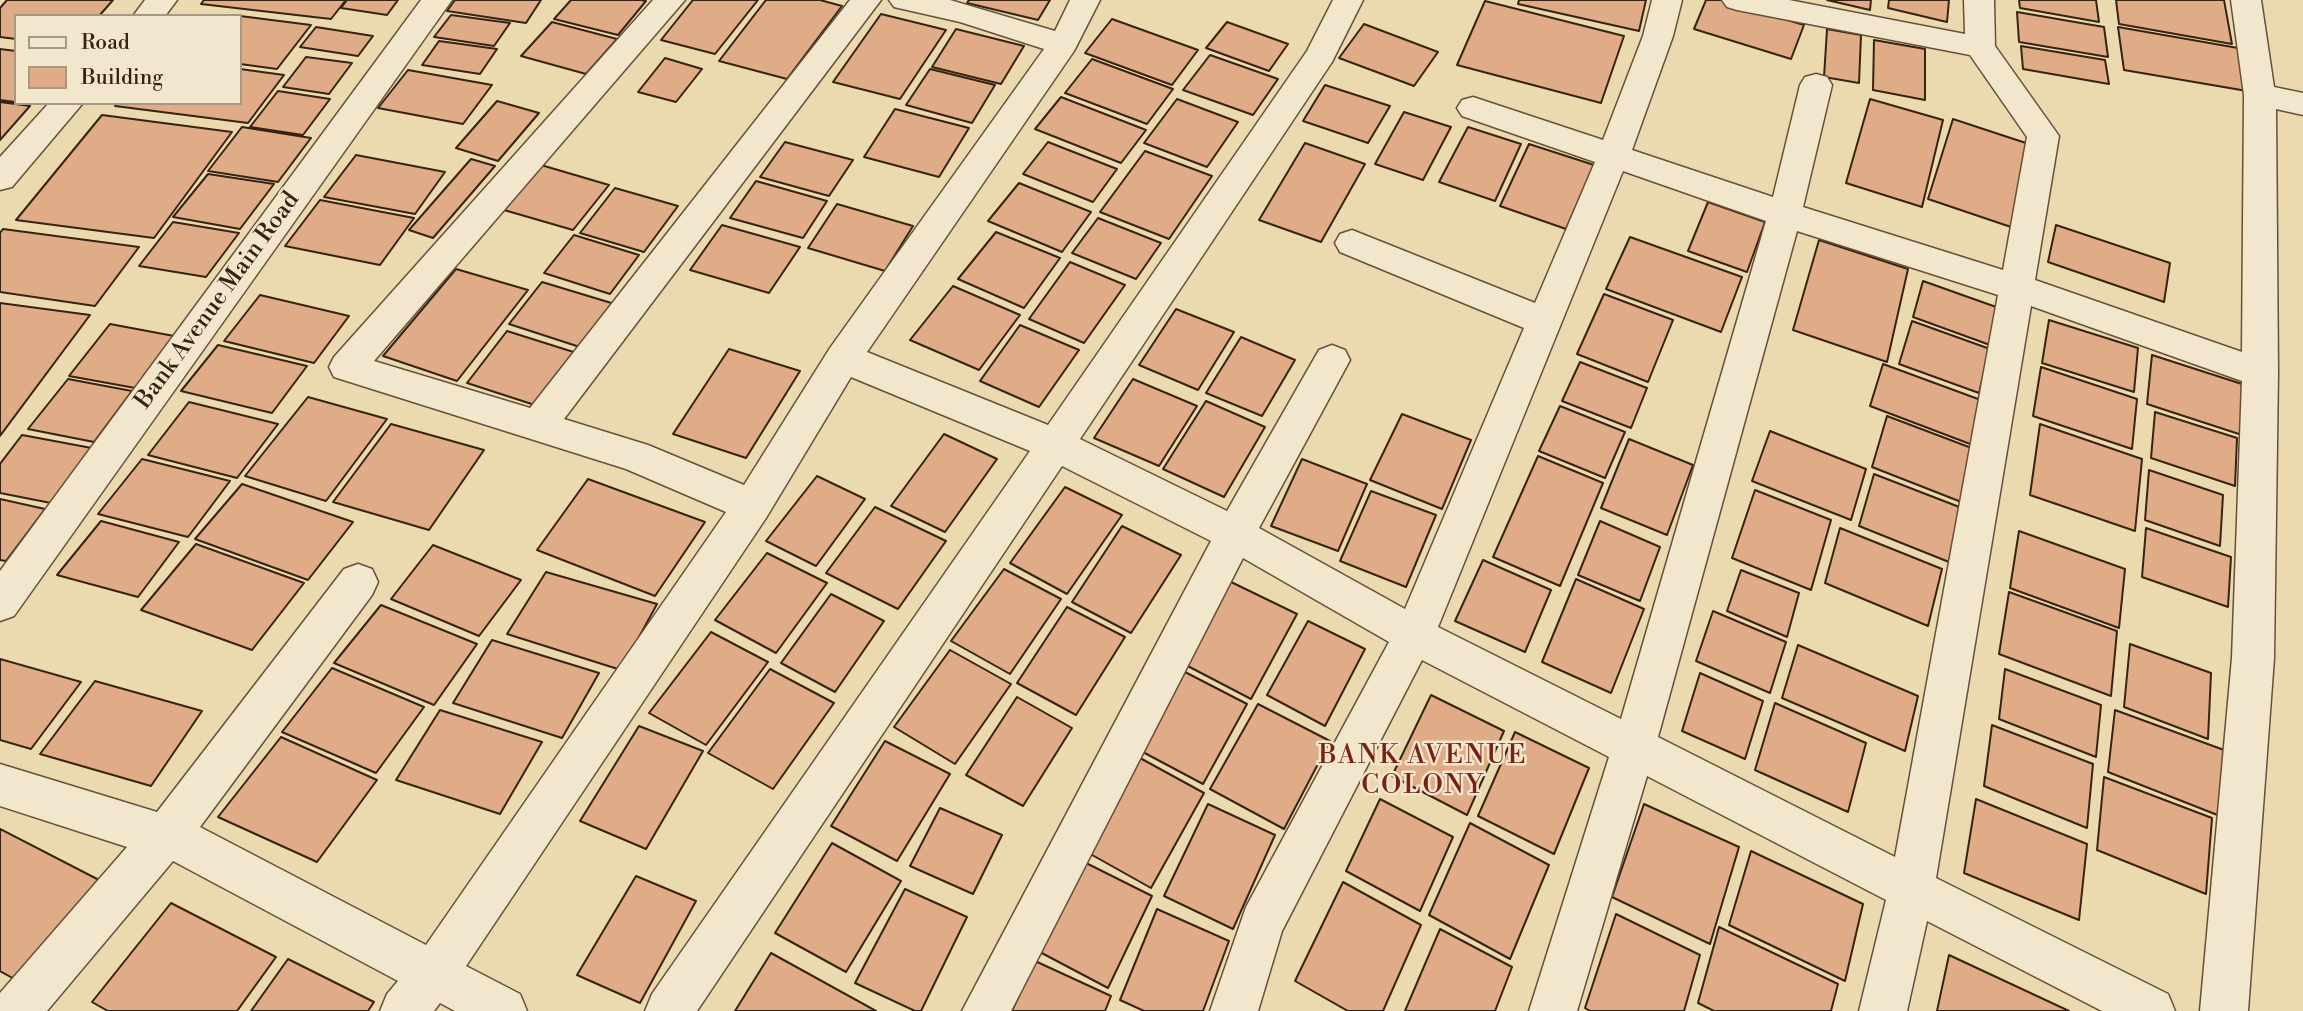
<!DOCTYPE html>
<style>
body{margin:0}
#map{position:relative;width:2303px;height:1011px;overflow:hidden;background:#ebd9b0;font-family:"Libre Bodoni",serif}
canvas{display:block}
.legend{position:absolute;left:14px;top:14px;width:228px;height:91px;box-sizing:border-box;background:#f2e6cc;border:2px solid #a89882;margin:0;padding:9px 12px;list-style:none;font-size:21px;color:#382312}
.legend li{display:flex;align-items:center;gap:14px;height:35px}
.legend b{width:35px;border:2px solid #a89882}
</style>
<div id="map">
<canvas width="2303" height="1011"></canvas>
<ul class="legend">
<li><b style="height:9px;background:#f2e6cc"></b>Road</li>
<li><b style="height:19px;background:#dfac87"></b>Building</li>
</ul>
</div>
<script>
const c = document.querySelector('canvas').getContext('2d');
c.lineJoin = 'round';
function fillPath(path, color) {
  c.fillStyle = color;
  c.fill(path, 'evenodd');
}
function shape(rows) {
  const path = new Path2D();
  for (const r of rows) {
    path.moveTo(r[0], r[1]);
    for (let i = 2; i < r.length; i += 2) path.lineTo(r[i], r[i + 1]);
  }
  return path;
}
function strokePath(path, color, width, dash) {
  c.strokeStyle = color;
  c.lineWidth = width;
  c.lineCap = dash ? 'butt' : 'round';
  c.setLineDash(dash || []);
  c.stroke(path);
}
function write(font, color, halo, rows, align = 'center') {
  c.font = font + ' "Libre Bodoni",serif';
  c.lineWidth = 5;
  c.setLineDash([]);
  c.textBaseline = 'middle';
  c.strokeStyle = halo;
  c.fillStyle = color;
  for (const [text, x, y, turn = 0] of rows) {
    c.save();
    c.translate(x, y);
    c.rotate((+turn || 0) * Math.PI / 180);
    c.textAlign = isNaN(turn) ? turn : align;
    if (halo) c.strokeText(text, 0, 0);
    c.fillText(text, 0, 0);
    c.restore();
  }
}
const building = shape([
 [7,0,113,0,99,16,16,16,16,39,0,37,0,8,7,0],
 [204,0,346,0,331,19,201,4,204,0],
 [347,0,398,0,387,15,341,8,347,0],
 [455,0,541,0,526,23,447,11,455,0],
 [571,0,641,0,646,1,618,35,554,19,571,0],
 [693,0,758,0,715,54,661,40,693,0],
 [766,0,820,0,842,6,787,79,719,61,766,0],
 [969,0,1050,0,1038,20,967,3,969,0],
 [1519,0,1646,0,1639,31,1518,4,1519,0],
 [1706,0,1721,0,1804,25,1791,59,1694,29,1706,0],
 [1827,0,1871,0,1870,10,1827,0],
 [1889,0,1949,0,1947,22,1888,8,1889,0],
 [2019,0,2096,0,2099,22,2020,8,2019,0],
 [2116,0,2224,0,2232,44,2119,24,2116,0],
 [1485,1,1624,36,1601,103,1457,65,1485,1],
 [2017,12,2104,27,2108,57,2019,42,2017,12],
 [881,14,946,30,900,99,833,82,881,14],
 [451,15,510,23,494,46,434,37,451,15],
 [240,16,311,25,277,69,240,64,240,16],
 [1112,19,1198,50,1172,85,1085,53,1112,19],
 [552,22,617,39,586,74,521,56,552,22],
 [1227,22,1288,44,1269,71,1206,48,1227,22],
 [1364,24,1438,52,1414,86,1339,58,1364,24],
 [316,27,373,36,358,56,300,47,316,27],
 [2118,27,2238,48,2247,91,2124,70,2118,27],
 [956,29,1024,46,1001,84,932,67,956,29],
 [1827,29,1861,35,1859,83,1824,77,1827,29],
 [1874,40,1925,49,1925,100,1873,90,1874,40],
 [439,41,497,49,480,74,422,65,439,41],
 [2021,46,2105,60,2109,84,2023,69,2021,46],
 [0,49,16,51,15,102,0,100,0,49],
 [1210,55,1278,79,1253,115,1183,90,1210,55],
 [306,57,352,63,329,94,283,87,306,57],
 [665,58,702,69,676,102,638,92,665,58],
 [1092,59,1173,89,1147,124,1065,93,1092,59],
 [240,69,284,75,248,123,115,106,117,103,240,103,240,69],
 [930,69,995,85,972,123,906,105,930,69],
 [408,70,492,85,463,124,378,108,408,70],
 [1325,85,1390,106,1368,143,1303,121,1325,85],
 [278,91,330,99,303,135,250,127,278,91],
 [1061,97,1146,130,1121,163,1035,129,1061,97],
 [1177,99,1238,122,1207,167,1144,143,1177,99],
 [1870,99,1943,120,1922,207,1846,183,1870,99],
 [497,101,539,113,498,161,456,148,497,101],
 [0,102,30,106,0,140,0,102],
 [895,109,969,128,939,177,864,157,895,109],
 [1404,112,1451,127,1423,180,1375,164,1404,112],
 [102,115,232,132,154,238,16,220,102,115],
 [1953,119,2035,146,2014,228,1928,199,1953,119],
 [242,127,311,138,278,182,208,171,242,127],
 [1468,127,1521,144,1495,201,1439,182,1468,127],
 [785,142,853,160,829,196,760,177,785,142],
 [1048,142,1117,169,1093,202,1023,174,1048,142],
 [1305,143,1365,164,1321,242,1259,220,1305,143],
 [1529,144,1594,165,1566,229,1500,206,1529,144],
 [1145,151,1212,176,1169,239,1100,212,1145,151],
 [356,155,445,172,415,214,324,197,356,155],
 [471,159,495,166,433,238,409,230,471,159],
 [541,165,609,185,573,230,504,210,541,165],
 [208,174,274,184,240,229,173,217,208,174],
 [756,181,827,201,803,238,730,218,756,181],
 [1019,183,1091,212,1062,252,988,221,1019,183],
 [615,188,678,206,644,252,580,233,615,188],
 [320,200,414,218,380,265,285,246,320,200],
 [1708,202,1765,222,1747,272,1688,251,1708,202],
 [837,204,913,226,885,271,808,248,837,204],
 [1098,218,1161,243,1136,279,1072,253,1098,218],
 [173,222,239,233,206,277,139,266,173,222],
 [722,225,800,247,769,293,690,270,722,225],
 [2056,225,2170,263,2164,302,2048,262,2056,225],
 [3,229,139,247,95,306,0,292,0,233,3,229],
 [996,232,1060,258,1024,308,958,279,996,232],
 [574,235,639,255,610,294,544,273,574,235],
 [1630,237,1742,277,1721,332,1606,289,1630,237],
 [1819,240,1908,269,1887,362,1793,330,1819,240],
 [1070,262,1125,285,1084,343,1029,319,1070,262],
 [456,269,528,290,457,381,383,356,456,269],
 [1923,281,1999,308,1990,345,1913,317,1923,281],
 [542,282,618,305,586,349,509,324,542,282],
 [953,286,1020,315,979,370,910,340,953,286],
 [1604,294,1673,320,1648,382,1577,354,1604,294],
 [260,295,349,316,314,363,224,341,260,295],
 [0,303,90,315,0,436,0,303],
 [1176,309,1234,332,1198,390,1139,365,1176,309],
 [2049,320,2138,348,2134,392,2042,363,2049,320],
 [1912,321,1990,349,1979,393,1899,364,1912,321],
 [110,324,174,336,135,388,69,376,110,324],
 [1020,325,1079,350,1039,407,980,381,1020,325],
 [507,331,583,355,544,408,467,383,507,331],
 [1241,337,1295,360,1262,416,1206,393,1241,337],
 [218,345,307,366,272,413,181,391,218,345],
 [729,349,800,371,746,458,673,434,729,349],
 [2152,355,2245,385,2242,435,2147,404,2152,355],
 [1580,362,1647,388,1631,428,1562,401,1580,362],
 [1883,364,1989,403,1978,447,1870,406,1883,364],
 [2041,367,2137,399,2132,449,2033,416,2041,367],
 [68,379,132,391,94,442,28,429,68,379],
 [1133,379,1197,406,1159,466,1094,438,1133,379],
 [308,397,387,419,326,501,245,476,308,397],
 [1206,401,1265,427,1224,497,1163,469,1206,401],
 [189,402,278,424,237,478,148,455,189,402],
 [1560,406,1625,432,1605,478,1539,451,1560,406],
 [2155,412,2237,438,2235,486,2151,458,2155,412],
 [1402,414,1471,440,1442,509,1370,480,1402,414],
 [1887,416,1982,452,1969,505,1872,467,1887,416],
 [391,424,484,450,429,530,333,502,391,424],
 [2040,424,2142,459,2135,531,2030,495,2040,424],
 [1770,431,1866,469,1851,520,1752,481,1770,431],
 [944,434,997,459,945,532,891,506,944,434],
 [22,435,97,449,56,504,0,493,0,464,22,435],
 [1629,439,1693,465,1667,535,1601,508,1629,439],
 [1538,456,1603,483,1560,586,1493,557,1538,456],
 [142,459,230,481,188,537,98,514,142,459],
 [1302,459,1367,484,1338,551,1271,526,1302,459],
 [2149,470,2223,495,2220,546,2145,520,2149,470],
 [1874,474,1967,510,1954,564,1859,526,1874,474],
 [817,476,865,499,816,566,766,541,817,476],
 [588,479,705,522,655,596,537,550,588,479],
 [242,484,353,522,308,580,195,539,242,484],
 [1065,487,1122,515,1067,594,1010,563,1065,487],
 [1755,490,1831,520,1811,590,1732,558,1755,490],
 [1371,491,1436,515,1406,587,1340,561,1371,491],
 [0,499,45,509,6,561,0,560,0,499],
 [875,507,946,541,898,609,826,573,875,507],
 [101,521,179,542,138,597,57,575,101,521],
 [1600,521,1660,547,1640,601,1578,575,1600,521],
 [1122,526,1181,555,1131,633,1072,602,1122,526],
 [1840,528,1942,569,1928,626,1825,583,1840,528],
 [2146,528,2231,557,2228,607,2142,577,2146,528],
 [2019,531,2125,569,2119,628,2010,588,2019,531],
 [196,544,304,583,252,650,141,610,196,544],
 [433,545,521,580,479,636,391,599,433,545],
 [767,553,827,583,776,653,715,620,767,553],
 [1483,560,1551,590,1525,652,1455,621,1483,560],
 [1004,569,1061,599,1010,674,951,641,1004,569],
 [1741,570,1799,593,1787,637,1727,611,1741,570],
 [546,572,657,604,621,670,507,634,546,572],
 [1576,579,1644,609,1611,693,1542,662,1576,579],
 [1229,581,1297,614,1251,699,1180,662,1229,581],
 [2009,592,2117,631,2111,696,1999,654,2009,592],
 [831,594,884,621,835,692,781,663,831,594],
 [381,605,477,644,434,705,334,663,381,605],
 [1067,607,1125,637,1076,715,1017,683,1067,607],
 [1713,611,1786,642,1770,693,1696,661,1713,611],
 [1308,621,1365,649,1325,726,1267,695,1308,621],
 [711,632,768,662,706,745,649,713,711,632],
 [492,640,599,673,562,738,453,703,492,640],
 [2130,644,2211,673,2208,739,2124,707,2130,644],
 [1798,645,1918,696,1905,751,1782,698,1798,645],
 [950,650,1011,684,955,764,894,727,950,650],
 [0,659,81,682,31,749,0,740,0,659],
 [332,668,424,707,376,773,282,732,332,668],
 [770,669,834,703,773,789,708,753,770,669],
 [2005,669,2101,705,2096,757,1999,719,2005,669],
 [1185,672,1247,704,1203,784,1139,750,1185,672],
 [1700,673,1763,701,1745,759,1682,731,1700,673],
 [95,681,202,711,151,786,40,754,95,681],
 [1431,695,1504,731,1467,815,1392,776,1431,695],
 [1017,697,1072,728,1023,806,966,775,1017,697],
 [1775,703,1866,743,1848,812,1755,770,1775,703],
 [1258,704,1330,741,1284,829,1210,789,1258,704],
 [440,710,542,742,500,814,396,780,440,710],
 [2115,710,2224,750,2220,816,2108,772,2115,710],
 [1992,725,2093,764,2087,828,1984,786,1992,725],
 [639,726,703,751,646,849,580,821,639,726],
 [1515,732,1589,768,1554,854,1478,816,1515,732],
 [281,737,377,780,317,862,218,817,281,737],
 [885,741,950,774,897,861,831,826,885,741],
 [1140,758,1204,793,1151,888,1085,851,1140,758],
 [2104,777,2212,818,2206,894,2097,850,2104,777],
 [1380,799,1453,837,1420,911,1346,871,1380,799],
 [1976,799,2087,844,2079,920,1964,873,1976,799],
 [1208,804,1275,835,1233,929,1164,896,1208,804],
 [1644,804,1739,847,1710,944,1612,897,1644,804],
 [940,808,1002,835,973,894,910,866,940,808],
 [1470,823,1549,865,1510,959,1429,915,1470,823],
 [0,829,101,881,18,981,0,971,0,829],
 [832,843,901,881,846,972,775,933,832,843],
 [1751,851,1863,904,1845,981,1729,925,1751,851],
 [1082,861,1152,896,1108,988,1036,950,1082,861],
 [636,876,696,901,640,1003,577,975,636,876],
 [1343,882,1421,925,1383,1011,1348,1011,1295,981,1343,882],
 [905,889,967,917,921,1011,915,1011,855,983,905,889],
 [171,903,276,957,237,1011,108,1011,92,1002,171,903],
 [1157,909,1229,941,1203,1011,1144,1011,1120,1000,1157,909],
 [1616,914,1700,955,1684,1011,1590,1011,1585,1008,1616,914],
 [1719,927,1838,984,1831,1011,1714,1011,1698,1003,1719,927],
 [1440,929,1512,967,1495,1011,1405,1011,1440,929],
 [771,953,876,1011,735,1011,771,953],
 [1949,955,2069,1011,1937,1011,1949,955],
 [288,959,374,1002,368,1011,251,1011,288,959],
 [1035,961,1111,996,1105,1011,1012,1011,1035,961]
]);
fillPath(building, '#dfac87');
strokePath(building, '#382312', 2);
const minor = shape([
 [421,0,452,0,14,616,0,621,0,571,421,0],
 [653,0,685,0,374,361,530,408,850,0,881,0,564,419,648,445,744,485,830,348,1044,49,960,22,894,7,889,0,950,0,1055,31,1070,0,1100,0,1074,51,867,352,1048,425,1307,51,1333,0,1363,0,1332,62,1080,439,1227,511,1319,350,1332,345,1345,350,1350,360,1259,528,1405,609,1524,328,1340,252,1335,243,1340,234,1352,230,1535,303,1595,162,1462,116,1457,108,1462,100,1473,97,1603,140,1643,36,1652,0,1682,0,1673,36,1632,150,1773,197,1800,85,1805,77,1816,74,1827,77,1832,85,1803,207,2003,270,2027,137,1970,55,1737,10,1727,7,1722,0,1789,0,1965,34,1964,0,1994,0,1995,46,2059,136,2035,280,2242,352,2244,95,2231,0,2261,0,2274,87,2303,93,2303,115,2276,109,2278,373,2274,658,2248,1011,2200,1011,2232,658,2242,381,2031,306,1936,878,2168,994,2175,1011,2102,1011,1927,921,1907,1011,1859,1011,1886,900,1647,776,1577,1011,1529,1011,1609,757,1422,660,1282,931,1258,1011,1210,1011,1246,907,1389,642,1243,558,1011,1011,962,1011,1211,541,1062,466,697,1011,645,1011,652,994,1030,451,851,377,766,518,466,966,520,994,527,1011,455,1011,440,1003,434,1011,380,1011,387,994,398,981,173,861,47,1011,0,1011,0,993,127,847,0,806,0,764,157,812,344,569,358,564,372,569,378,582,372,595,200,827,426,945,726,512,626,469,334,377,329,367,334,357,653,0],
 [1623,171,1766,221,1621,719,1438,627,1623,171],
 [1797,231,1998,295,1895,857,1658,737,1797,231]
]);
const tertiary = shape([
 [145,0,177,0,165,16,133,16,145,0],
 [49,103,83,103,12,187,0,190,0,157,49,103]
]);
strokePath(minor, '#65503a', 3);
strokePath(tertiary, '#65503a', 3);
fillPath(minor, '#f2e6cc');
fillPath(tertiary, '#f2e6cc');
write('24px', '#382312', '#f2e6cc', [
 ["Bank Avenue Main Road",218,301,-54]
]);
c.letterSpacing = '2px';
write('26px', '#7a1f14', '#f2e6cc', [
 ["BANK AVENUE",1423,757],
 ["COLONY",1423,787]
]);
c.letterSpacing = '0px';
</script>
